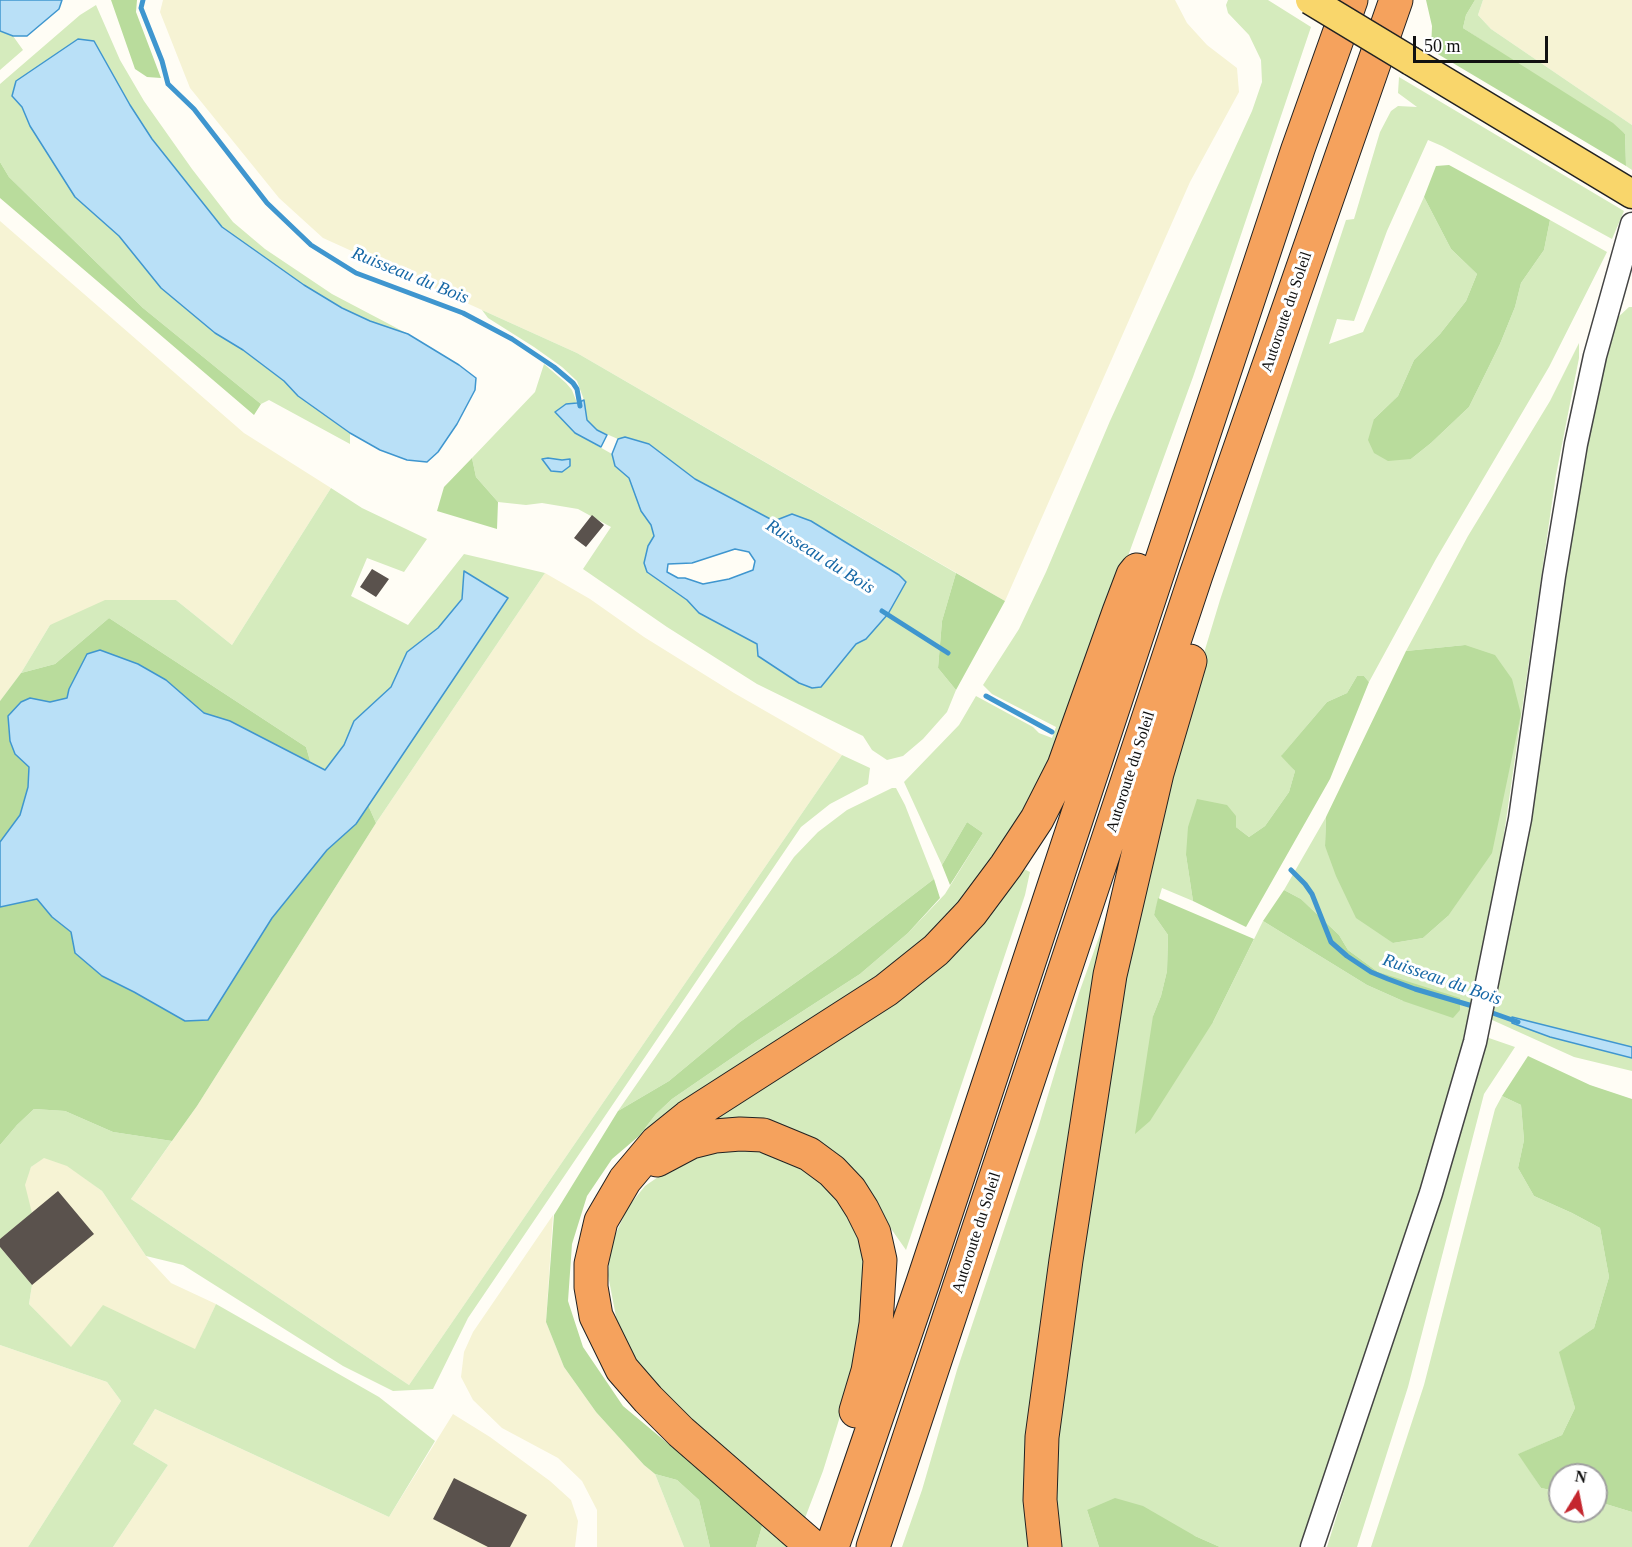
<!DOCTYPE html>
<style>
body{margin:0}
#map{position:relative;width:1632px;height:1547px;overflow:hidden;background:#fffdf5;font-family:"Times New Roman",serif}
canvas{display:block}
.north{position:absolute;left:1548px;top:1463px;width:60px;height:60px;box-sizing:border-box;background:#fff;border:2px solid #a0a0a0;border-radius:50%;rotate:10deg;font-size:16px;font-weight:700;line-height:24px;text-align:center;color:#111}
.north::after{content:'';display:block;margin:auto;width:21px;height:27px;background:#c4262e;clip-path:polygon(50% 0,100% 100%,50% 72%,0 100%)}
.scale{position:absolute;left:1413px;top:36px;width:135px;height:27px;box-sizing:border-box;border:3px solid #111;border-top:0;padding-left:8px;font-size:18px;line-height:21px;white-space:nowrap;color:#111;-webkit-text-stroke:4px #fff;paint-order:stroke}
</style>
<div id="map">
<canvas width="1632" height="1547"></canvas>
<div class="north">N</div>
<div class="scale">50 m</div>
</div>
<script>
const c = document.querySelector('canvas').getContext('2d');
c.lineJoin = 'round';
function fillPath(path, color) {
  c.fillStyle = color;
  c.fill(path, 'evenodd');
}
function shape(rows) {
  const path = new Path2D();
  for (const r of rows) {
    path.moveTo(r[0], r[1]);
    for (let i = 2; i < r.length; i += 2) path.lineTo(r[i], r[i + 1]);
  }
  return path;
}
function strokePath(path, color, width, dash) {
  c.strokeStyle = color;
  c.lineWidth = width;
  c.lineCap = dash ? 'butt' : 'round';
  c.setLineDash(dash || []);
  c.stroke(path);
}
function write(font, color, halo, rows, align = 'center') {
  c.font = font + ' "Times New Roman",serif';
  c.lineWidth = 6;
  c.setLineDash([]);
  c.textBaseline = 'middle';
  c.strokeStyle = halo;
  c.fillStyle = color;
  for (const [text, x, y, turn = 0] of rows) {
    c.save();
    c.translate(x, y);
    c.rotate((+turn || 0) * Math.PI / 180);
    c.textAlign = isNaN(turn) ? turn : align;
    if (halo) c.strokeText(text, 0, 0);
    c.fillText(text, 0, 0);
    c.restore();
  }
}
fillPath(shape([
 [163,0,1175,0,1187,23,1207,45,1237,68,1239,92,1190,182,1005,601,577,353,323,238,279,198,190,88,160,12],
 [1483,0,1632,0,1632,125,1491,29,1478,15],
 [0,221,244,433,331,488,232,645,176,600,50,625,21,673,0,701],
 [545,573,590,599,644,637,734,693,842,755,409,1385,131,1199,197,1106,376,823],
 [44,1157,67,1165,102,1191,146,1256,171,1283,216,1304,195,1350,103,1306,71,1348,29,1304,32,1285,0,1247,0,1239,31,1167],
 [553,1215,546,1322,564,1367,596,1412,644,1465,655,1474,684,1547,597,1547,597,1510,582,1481,558,1458,502,1428,473,1400,461,1377,464,1352,473,1332],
 [0,1345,107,1382,121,1401,28,1547,0,1547],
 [155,1409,389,1517,453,1414,490,1437,550,1481,571,1500,578,1521,575,1547,113,1547,168,1465,133,1444]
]), '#f6f3d4');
fillPath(shape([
 [1228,0,1268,0,1311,27,1193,377,1059,746,994,868,910,958,743,1072,639,1136,656,1114,672,1099,755,1042,860,974,908,933,945,894,983,833,967,822,942,865,904,782,959,725,976,696,1033,727,1039,733,1052,738,1056,727,992,694,983,685,1019,629,1046,572,1110,421,1252,111,1262,82,1261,60,1249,35,1228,13,1226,5],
 [1475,0,1483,0,1478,15,1491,29,1632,125,1632,170,1626,166,1625,134,1463,28,1466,15],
 [96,5,120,60,144,101,192,169,233,222,265,249,332,294,408,334,370,321,342,308,304,285,222,227,152,139,130,105,94,41,78,39,55,55,12,97,22,107,30,126,75,197,119,236,161,288,215,333,243,350,284,381,298,396,350,433,350,444,269,400,261,404,143,308,9,177,0,162,0,84,80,15],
 [0,31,13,36,23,50,0,70],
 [1399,77,1624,211,1612,239,1442,146,1428,140,1387,231,1354,321,1337,319,1329,344,1363,332,1424,197,1451,249,1477,274,1466,301,1440,334,1414,360,1398,396,1374,419,1411,459,1431,443,1469,407,1500,344,1515,307,1521,283,1544,250,1550,220,1607,252,1549,367,1436,559,1369,682,1364,676,1357,676,1347,693,1327,702,1282,755,1295,771,1289,792,1265,826,1249,837,1236,827,1186,855,1193,901,1162,888,1154,915,1168,935,1167,971,1161,996,1153,1016,1213,1022,1263,921,1367,985,1403,1001,1416,986,1378,972,1348,950,1339,935,1301,899,1284,890,1326,817,1325,846,1393,943,1423,938,1448,916,1465,645,1406,651,1468,536,1550,401,1579,343,1579,358,1556,475,1502,848,1467,1023,1451,1090,1410,1221,1300,1547,1220,1547,1195,1536,1087,1510,1099,1547,1054,1547,1050,1495,1111,1012,1159,802,1220,600,1346,220,1354,219,1380,132,1391,111,1398,106,1417,107,1398,93],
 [1629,307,1632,307,1632,1047,1512,1017,1512,1023,1550,1037,1632,1058,1632,1071,1574,1057,1490,1019,1597,393,1614,321],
 [482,310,577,353,956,573,942,621,938,668,956,690,947,712,923,739,903,756,887,760,872,750,863,736,757,684,667,627,583,569,611,527,578,509,542,503,526,505,498,502,476,477,472,458,535,392,544,364,566,383,572,390,577,403,566,404,556,412,575,433,612,454,615,466,629,478,641,511,651,525,654,536,648,546,644,563,647,572,687,600,699,613,758,644,758,656,778,668,821,686,856,644,866,639,888,614,906,582,792,514,774,521,695,479,649,444,625,437,618,439,597,430,587,420,584,400,577,381,562,367,534,347,488,318],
 [331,488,362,508,427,539,404,572,367,558,351,596,408,625,464,554,545,573,376,823,368,805,508,599,464,571,462,598,438,628,407,652,391,687,354,721,344,745,325,770,311,764,306,747,109,618,55,664,21,673,50,625,105,600,176,600,232,645],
 [842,755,870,768,868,784,830,804,801,827,468,1318,433,1389,393,1391,343,1366,183,1265,146,1256,102,1191,67,1166,44,1158,31,1167,25,1185,32,1213,0,1239,0,1145,17,1125,34,1109,65,1111,113,1132,172,1141,131,1199,409,1385],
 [892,788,896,788,905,805,934,879,836,954,740,1022,669,1081,618,1111,794,857,818,832,847,810],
 [1022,868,1030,872,1025,895,906,1250,880,1213,836,1162,679,1138],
 [1113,898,1037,1547,902,1547,922,1490,957,1370,1038,1128,1079,993],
 [1486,1037,1515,1047,1484,1094,1408,1387,1357,1547,1327,1547],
 [1502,1096,1521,1105,1524,1140,1518,1168,1534,1196,1572,1213,1600,1228,1609,1277,1594,1328,1560,1352,1575,1408,1562,1435,1519,1454,1541,1488,1560,1492,1560,1511,1596,1511,1596,1501,1632,1512,1632,1547,1371,1547,1424,1385,1495,1109],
 [729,1149,762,1150,822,1177,858,1225,868,1282,852,1378,823,1471,805,1518,677,1408,635,1364,617,1322,608,1275,611,1244,628,1207,645,1186,674,1166,703,1154],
 [0,1247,32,1285,29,1304,71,1347,103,1305,195,1349,216,1304,379,1397,435,1441,389,1517,155,1409,133,1444,168,1465,113,1547,28,1547,121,1401,107,1382,0,1345],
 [655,1474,677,1480,699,1500,710,1547,684,1547],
 [763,1523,790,1547,756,1547]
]), '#d5ebbd');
fillPath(shape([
 [111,0,137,0,136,12,161,78,147,77,135,69],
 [1426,0,1475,0,1466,15,1463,28,1613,123,1625,134,1626,166,1431,50,1432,26],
 [0,162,9,177,143,308,261,404,254,415,0,198],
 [1449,165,1550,220,1544,250,1521,283,1515,307,1500,344,1469,407,1431,443,1411,459,1388,461,1374,453,1368,440,1374,419,1398,396,1414,360,1440,334,1466,301,1477,274,1451,249,1424,197,1436,166],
 [472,458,476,477,498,502,497,529,437,511,444,487],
 [956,573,1005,601,956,690,938,668,942,621],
 [109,618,306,747,311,764,230,721,204,713,166,680,69,688,67,698,50,702,30,698,8,716,10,742,15,754,29,767,28,787,20,815,0,842,0,701,21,673,55,664],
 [1465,645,1495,655,1512,679,1521,714,1492,853,1448,916,1423,938,1393,943,1356,918,1336,876,1325,846,1326,817,1406,651],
 [1357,676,1364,676,1369,682,1330,779,1246,927,1193,901,1186,855,1188,827,1197,799,1227,805,1236,816,1236,827,1249,837,1265,826,1289,792,1295,771,1281,756,1327,702,1347,693],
 [368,805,376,823,197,1106,172,1141,113,1132,65,1111,34,1109,17,1125,0,1145,0,907,37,899,52,917,71,932,75,953,102,976,134,992,208,1020,272,918,327,850,356,824],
 [967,822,983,833,950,885,942,865],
 [934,879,940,898,908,933,860,974,755,1042,672,1099,656,1114,639,1136,612,1159,587,1196,572,1244,568,1301,583,1347,623,1406,763,1523,756,1547,710,1547,699,1500,677,1480,655,1474,644,1465,596,1412,564,1367,546,1322,554,1215,618,1111,669,1081,740,1022,836,954],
 [1284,890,1301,899,1339,935,1348,950,1378,972,1460,998,1460,1010,1453,1018,1403,1001,1367,985,1263,921],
 [1158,898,1254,939,1213,1022,1150,1121,1135,1134,1153,1016,1161,996,1167,971,1168,935,1154,915],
 [1528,1056,1590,1085,1632,1099,1632,1512,1596,1501,1596,1475,1560,1475,1560,1492,1541,1488,1518,1454,1562,1435,1575,1408,1559,1352,1594,1328,1609,1277,1600,1228,1572,1213,1534,1196,1518,1168,1524,1140,1521,1105,1502,1096],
 [1115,1498,1143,1506,1195,1536,1220,1547,1099,1547,1087,1510]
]), '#b9dc9c');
const water = shape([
 [0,0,62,0,59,9,27,36,13,36,0,31,0,0],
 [78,39,94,41,130,105,152,139,222,227,304,285,342,308,370,321,408,334,459,365,476,378,475,390,457,424,438,452,427,462,407,460,380,450,350,433,298,396,284,381,243,350,215,333,161,288,119,236,75,197,30,126,22,107,12,96,16,81,78,39],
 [584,400,587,420,597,430,607,435,601,447,575,433,555,412,566,404,577,403,584,400],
 [625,437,649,444,695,479,774,521,792,514,811,521,899,575,906,582,888,614,866,639,856,644,821,687,812,688,799,683,758,656,757,644,699,613,687,600,647,572,644,563,648,546,654,536,651,525,641,511,629,478,615,466,612,454,618,439,625,437],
 [735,549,749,552,755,561,753,570,729,579,703,584,685,578,678,578,667,572,668,564,692,563,735,549],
 [548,458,562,460,570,459,570,466,562,472,551,471,542,459,548,458],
 [464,571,508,598,356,824,327,850,272,918,208,1020,185,1021,134,992,102,976,75,953,71,932,52,917,37,899,0,907,0,842,20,815,28,787,29,767,15,754,10,741,8,716,21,702,30,698,50,702,67,698,69,689,87,654,100,650,138,664,166,680,204,713,230,721,325,770,344,745,354,721,391,687,407,652,438,628,462,599,464,571],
 [1512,1017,1632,1047,1632,1058,1550,1037,1512,1023,1512,1017]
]);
fillPath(water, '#b9e0f7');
strokePath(water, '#3f96cf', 1.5);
strokePath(shape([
 [143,0,141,8,162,61,168,84,194,109,267,203,311,245,356,273,463,313,512,339,554,367,573,383,577,389,580,406],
 [882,611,948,653],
 [986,696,1052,732],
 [1291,870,1305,884,1312,894,1331,942,1347,956,1371,972,1388,979,1415,989,1476,1007],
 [1487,1011,1518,1022]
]), '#3f96cf', 5);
fillPath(shape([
 [592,515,604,525,586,547,574,538],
 [372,569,389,579,376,597,360,587],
 [58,1191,94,1234,32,1285,0,1247,0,1239],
 [454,1478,527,1515,510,1547,488,1547,433,1519]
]), '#5a524d');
const minor = shape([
 [1312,1547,1431,1193,1475,1042,1520,819,1554,576,1576,444,1595,356,1632,224]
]);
const major = shape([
 [1411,61,1632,194]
]);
const highway = shape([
 [657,1160,691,1142,715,1136,740,1134,763,1135,809,1154,832,1171,850,1190,862,1209,874,1233,880,1260,876,1324,868,1371,856,1411],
 [813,1547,681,1432,648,1399,622,1369,596,1316,591,1287,591,1264,601,1221,625,1180,657,1142,688,1117,886,990,936,950,971,913,1006,866,1037,819,1064,766,1119,612,1133,575,1137,570],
 [832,1547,923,1282,1298,149,1351,0],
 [873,1547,1196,575,1396,0],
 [1045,1547,1040,1500,1042,1437,1066,1260,1110,975,1157,773,1190,661]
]);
strokePath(minor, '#444', 25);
strokePath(major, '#222', 31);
strokePath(highway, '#222', 35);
strokePath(minor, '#fff', 22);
strokePath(major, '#f9d66b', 28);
strokePath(highway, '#f5a25d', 33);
const majorBridge = shape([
 [1310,0,1411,61]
]);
strokePath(majorBridge, '#222', 31, []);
strokePath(majorBridge, '#f9d66b', 28);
write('16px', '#111', '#fff', [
 ["Autoroute du Soleil",1287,312,-71],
 ["Autoroute du Soleil",1131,772,-72],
 ["Autoroute du Soleil",977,1233,-72]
]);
write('italic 18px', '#1768a6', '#fff', [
 ["Ruisseau du Bois",410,276,22],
 ["Ruisseau du Bois",820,557,32],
 ["Ruisseau du Bois",1442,980,19]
]);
</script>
